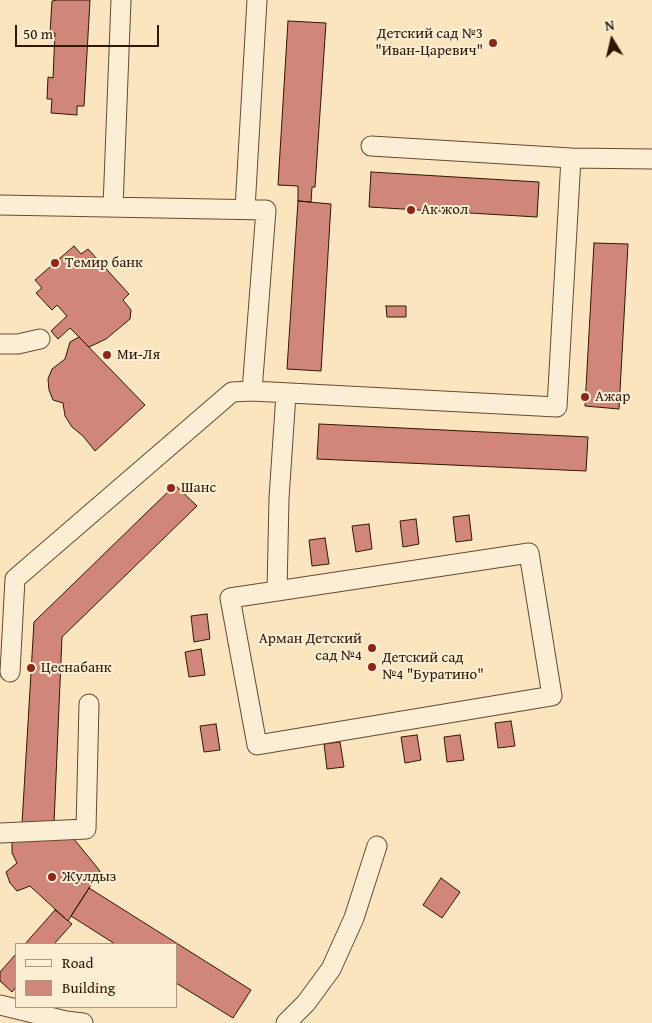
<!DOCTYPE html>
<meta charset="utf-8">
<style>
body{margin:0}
#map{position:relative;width:652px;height:1023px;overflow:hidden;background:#fbe5be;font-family:"Gentium Book Plus",serif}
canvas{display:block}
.legend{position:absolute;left:15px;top:943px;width:162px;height:65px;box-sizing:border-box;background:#fceed5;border:1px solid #ab9880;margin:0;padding:6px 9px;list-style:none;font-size:15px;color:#321601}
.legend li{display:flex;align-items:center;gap:10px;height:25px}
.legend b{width:25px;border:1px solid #ab9880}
.north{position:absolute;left:587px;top:15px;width:50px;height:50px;-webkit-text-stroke:4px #fceed5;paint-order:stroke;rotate:351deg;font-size:14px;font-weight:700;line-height:20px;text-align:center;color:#321601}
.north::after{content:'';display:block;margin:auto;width:18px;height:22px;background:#321601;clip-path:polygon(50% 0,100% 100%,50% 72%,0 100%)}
.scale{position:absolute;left:15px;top:25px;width:144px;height:22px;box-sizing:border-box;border:2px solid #321601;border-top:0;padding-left:6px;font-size:15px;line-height:18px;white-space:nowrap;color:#321601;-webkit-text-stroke:4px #fceed5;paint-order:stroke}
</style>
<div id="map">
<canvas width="652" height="1023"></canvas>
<ul class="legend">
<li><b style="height:6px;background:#fceed5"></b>Road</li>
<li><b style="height:14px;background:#d1867a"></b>Building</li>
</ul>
<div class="north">N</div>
<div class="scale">50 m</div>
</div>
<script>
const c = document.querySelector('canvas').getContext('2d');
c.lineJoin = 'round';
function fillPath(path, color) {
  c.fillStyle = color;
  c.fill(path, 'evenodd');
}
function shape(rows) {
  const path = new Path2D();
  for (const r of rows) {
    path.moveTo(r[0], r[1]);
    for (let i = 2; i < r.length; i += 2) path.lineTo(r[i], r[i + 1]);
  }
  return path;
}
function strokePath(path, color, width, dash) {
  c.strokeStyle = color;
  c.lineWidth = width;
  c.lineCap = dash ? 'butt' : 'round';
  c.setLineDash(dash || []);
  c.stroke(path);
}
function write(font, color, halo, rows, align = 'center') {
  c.font = font + ' "Gentium Book Plus",serif';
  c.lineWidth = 4;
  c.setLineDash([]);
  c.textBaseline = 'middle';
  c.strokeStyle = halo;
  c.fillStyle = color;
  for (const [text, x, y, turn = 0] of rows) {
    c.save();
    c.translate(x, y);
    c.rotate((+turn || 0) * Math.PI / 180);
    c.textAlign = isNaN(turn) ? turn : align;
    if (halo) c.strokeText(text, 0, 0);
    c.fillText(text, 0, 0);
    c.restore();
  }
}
const building = shape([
 [57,0,90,0,84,106,77,106,77,115,51,113,52,99,47,99,48,77,53,78,55,33,50,33,52,1,57,0],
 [288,21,326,23,315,187,312,187,311,202,298,201,298,186,278,185,288,21],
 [371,172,539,182,537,217,369,207,371,172],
 [298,201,331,204,321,371,287,369,298,201],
 [594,243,628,244,619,409,585,406,594,243],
 [74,246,81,254,88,249,129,294,123,300,131,310,130,319,106,339,89,347,70,328,58,339,51,331,67,316,57,305,52,310,36,293,42,288,35,280,74,246],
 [386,306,406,306,406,317,387,317,386,306],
 [79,337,145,405,95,451,83,436,72,427,65,416,63,403,53,400,49,390,48,379,52,369,65,359,70,342,79,337],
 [319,424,588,437,586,471,317,459,319,424],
 [175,485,197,506,62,637,54,823,22,824,34,622,175,485],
 [469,515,472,540,456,542,453,517,469,515],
 [416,519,419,544,403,547,400,521,416,519],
 [369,524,372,549,356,552,352,526,369,524],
 [325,538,329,564,312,566,309,540,325,538],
 [207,614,210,639,194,642,191,616,207,614],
 [201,649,205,675,189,677,185,652,201,649],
 [511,721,515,746,498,748,495,723,511,721],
 [216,724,220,750,204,752,200,726,216,724],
 [417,735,421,760,405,763,401,737,417,735],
 [460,735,464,760,447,762,444,737,460,735],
 [340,742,344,767,327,769,324,744,340,742],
 [69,833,100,871,68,921,30,886,17,891,10,883,6,872,17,863,12,853,12,840,69,833],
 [441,878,460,892,442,918,423,905,441,878],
 [89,888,251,990,233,1018,176,983,176,944,115,944,71,916,89,888],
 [55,910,72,924,54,944,25,944,55,910],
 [16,954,16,987,12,992,0,981,0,972,16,954]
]);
fillPath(building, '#d1867a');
strokePath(building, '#321601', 1);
const minor = shape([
 [571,158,652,159],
 [0,205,266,210,252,391,557,407,571,158,371,146],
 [113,207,121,0],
 [245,209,257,0],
 [0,344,18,344,40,339],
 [277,591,529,553,552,696,257,745,230,598,277,591,279,498,286,394],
 [10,672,15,579,232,392,252,391],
 [0,833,86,829,89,704],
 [0,1005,66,1021,83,1023],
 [286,1023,306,1003,331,969,354,918,377,846]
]);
strokePath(minor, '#644a30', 21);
strokePath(minor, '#fceed5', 19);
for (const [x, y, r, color] of [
 [493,43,5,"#8f2418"],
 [411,210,5,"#8f2418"],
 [55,263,5,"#8f2418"],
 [107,355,5,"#8f2418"],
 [585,397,5,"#8f2418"],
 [171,488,5,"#8f2418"],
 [372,648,5,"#8f2418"],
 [372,667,5,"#8f2418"],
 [31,668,5,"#8f2418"],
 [52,877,5,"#8f2418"]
]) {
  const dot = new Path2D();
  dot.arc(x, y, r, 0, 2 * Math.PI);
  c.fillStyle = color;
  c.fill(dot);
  strokePath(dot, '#fceed5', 2);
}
write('15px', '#321601', '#fceed5', [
 ["Детский сад №3",483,34,"right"],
 ["\"Иван-Царевич\"",483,51,"right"],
 ["Ак жол",421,210],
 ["Темир банк",65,263],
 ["Ми-Ля",117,355],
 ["Ажар",595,397],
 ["Шанс",181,488],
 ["Арман Детский",362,639,"right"],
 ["сад №4",362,656,"right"],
 ["Детский сад",382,658],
 ["№4 \"Буратино\"",382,675],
 ["Цеснабанк",41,668],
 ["Жулдыз",62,877]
], 'left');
</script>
